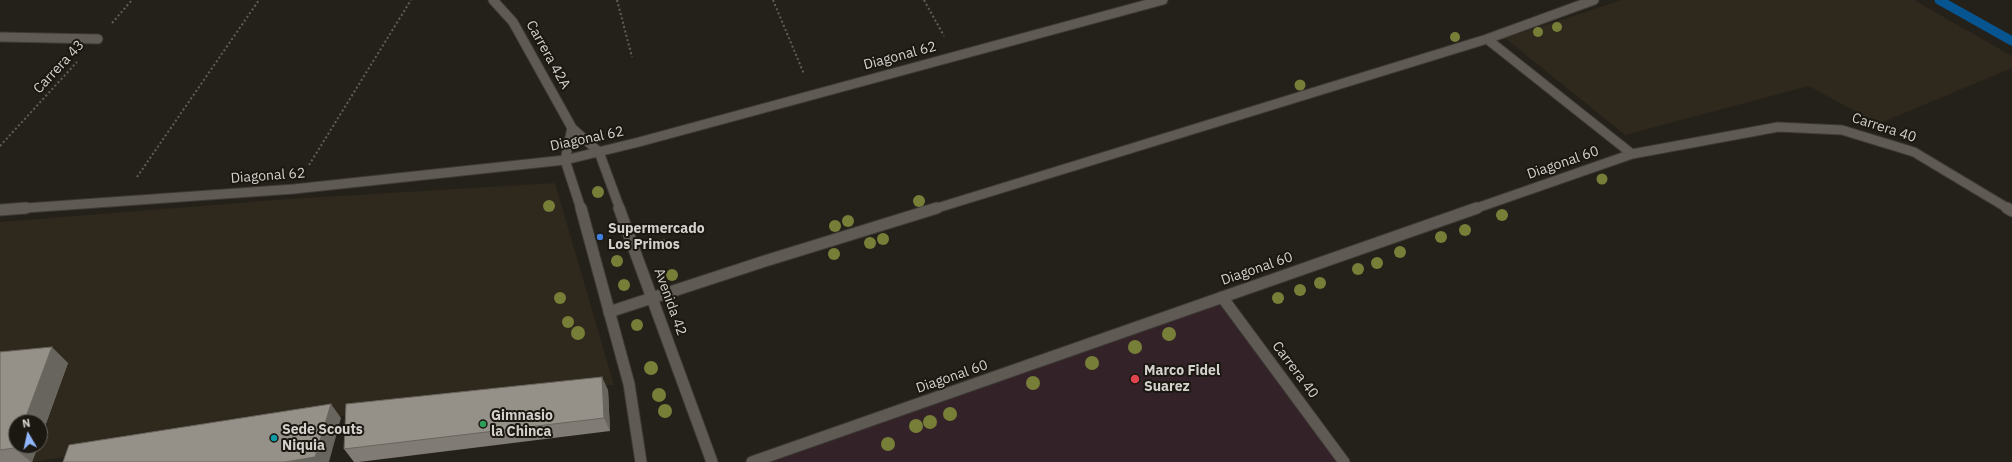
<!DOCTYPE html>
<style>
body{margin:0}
#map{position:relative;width:2012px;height:462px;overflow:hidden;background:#24201a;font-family:"IBM Plex Sans",sans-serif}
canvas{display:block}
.north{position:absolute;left:8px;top:414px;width:40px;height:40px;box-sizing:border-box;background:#1b1711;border:1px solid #65615c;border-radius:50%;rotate:351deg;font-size:11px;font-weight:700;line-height:16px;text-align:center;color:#d4d1cd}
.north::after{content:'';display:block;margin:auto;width:14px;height:18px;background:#91b8fd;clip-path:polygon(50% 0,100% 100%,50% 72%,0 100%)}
</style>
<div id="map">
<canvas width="2012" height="462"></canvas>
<div class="north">N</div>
</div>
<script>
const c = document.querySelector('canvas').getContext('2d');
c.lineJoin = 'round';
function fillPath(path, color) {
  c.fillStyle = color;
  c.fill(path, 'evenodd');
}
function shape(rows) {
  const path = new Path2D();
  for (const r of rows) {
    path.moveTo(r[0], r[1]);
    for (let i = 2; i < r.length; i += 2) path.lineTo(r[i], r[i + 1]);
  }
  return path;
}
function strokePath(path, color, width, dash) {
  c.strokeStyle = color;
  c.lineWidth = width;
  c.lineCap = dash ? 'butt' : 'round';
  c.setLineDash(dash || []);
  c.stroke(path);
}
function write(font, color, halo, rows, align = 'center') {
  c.font = font + ' "IBM Plex Sans",sans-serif';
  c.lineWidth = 4;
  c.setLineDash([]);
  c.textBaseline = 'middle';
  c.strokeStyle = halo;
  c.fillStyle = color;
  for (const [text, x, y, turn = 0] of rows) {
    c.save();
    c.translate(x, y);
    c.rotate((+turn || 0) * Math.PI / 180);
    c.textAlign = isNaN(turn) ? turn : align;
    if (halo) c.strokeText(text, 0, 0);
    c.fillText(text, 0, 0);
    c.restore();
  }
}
fillPath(shape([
 [1622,0,1914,0,2012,56,2012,68,1878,124,1809,86,1625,135,1505,38],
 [555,183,614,385,348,415,32,462,38,446,40,446,40,440,68,363,0,370,0,222,288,199]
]), '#2f281c');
fillPath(shape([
 [1222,297,1344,462,752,462]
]), '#342229');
strokePath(shape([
 [1939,0,2012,41]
]), '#075590', 9);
const service = shape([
 [0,37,98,39]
]);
const minorFar1 = shape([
 [1487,39,1632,154],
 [12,209,294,189,565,160,639,142,1163,0],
 [934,209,1487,39,1594,0],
 [1474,209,1632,154,1778,127,1842,130,1914,152,2009,209]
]);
const minor = shape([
 [2007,208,2012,211],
 [0,210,26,208],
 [1222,297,1344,462],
 [609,312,765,261,937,208],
 [752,462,1477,208]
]);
const tertiaryFar1 = shape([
 [493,0,513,22,572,128,599,152,620,209],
 [572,128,565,160,581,209]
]);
const tertiary = shape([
 [581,208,629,384,641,462],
 [619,208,712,462]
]);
strokePath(service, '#3d3a35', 11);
strokePath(minorFar1, '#3d3a35', 11);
strokePath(minor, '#3d3a35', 13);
strokePath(tertiaryFar1, '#3d3a35', 11);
strokePath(tertiary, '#3d3a35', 13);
strokePath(shape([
 [617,0,632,57],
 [773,0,804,74],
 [924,0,944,36],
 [112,23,132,0],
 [0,146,77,62],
 [309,165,411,0],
 [137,177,259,0]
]), '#615e58', 2, [2, 2.5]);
strokePath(service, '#5f5a53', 9);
strokePath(minorFar1, '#5f5a53', 9);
strokePath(minor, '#5f5a53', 11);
strokePath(tertiaryFar1, '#5f5a53', 9);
strokePath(tertiary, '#5f5a53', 11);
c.fillStyle = '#777e37';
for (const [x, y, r] of [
 [1557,27,5],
 [1538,32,5],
 [1455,37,5],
 [1300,85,5.5],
 [1602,179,5.5],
 [598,192,6],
 [919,201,6],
 [549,206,6],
 [1502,215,6],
 [848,221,6],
 [835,226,6],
 [1465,230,6],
 [1441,237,6],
 [883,239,6],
 [870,243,6],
 [662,245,6],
 [1400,252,6],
 [834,254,6],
 [617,261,6],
 [1377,263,6],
 [1358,269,6],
 [672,275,6],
 [1320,283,6],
 [624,285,6],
 [1300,290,6],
 [560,298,6],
 [1278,298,6],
 [568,322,6],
 [637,325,6],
 [578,333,7],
 [1169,334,7],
 [1135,347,7],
 [1092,363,7],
 [651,368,7],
 [1033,383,7],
 [659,395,7],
 [665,411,7],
 [950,414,7],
 [930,422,7],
 [916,426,7],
 [888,444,7]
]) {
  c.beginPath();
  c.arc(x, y, r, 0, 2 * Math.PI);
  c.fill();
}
fillPath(shape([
 [0,352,68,363,40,440,40,422,16,446,38,446,32,462,0,462],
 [608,390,610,431,359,462,354,462,344,449]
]), '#807c75');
fillPath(shape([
 [52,347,68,363,40,440,40,422,24,422],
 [602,377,608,390,610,431,604,418],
 [331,404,341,418,329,462,285,462],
 [16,443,16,446,38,446,32,462,31,462,14,448]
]), '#68655f');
const building = shape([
 [52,347,24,422,16,422,16,443,14,448,0,450,0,352,52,347],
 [602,377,604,418,344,449,346,404,602,377],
 [331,404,315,457,285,462,63,462,69,445,331,404]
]);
fillPath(building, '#959088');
strokePath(building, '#68655f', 1);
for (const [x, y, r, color] of [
 [600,237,4,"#3f7fe0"],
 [1135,379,5,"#e0444e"],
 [483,424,4,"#2e9e5b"],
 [274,438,4,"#0f9aa8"]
]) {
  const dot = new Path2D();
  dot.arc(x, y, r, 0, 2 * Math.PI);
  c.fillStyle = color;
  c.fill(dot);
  strokePath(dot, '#1b1711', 1.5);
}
write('14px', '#d4d1cd', '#1b1711', [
 ["Carrera 42A",548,55,61],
 ["Diagonal 62",900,56,-15],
 ["Carrera 43",59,67,-47],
 ["Carrera 40",1884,128,18],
 ["Diagonal 62",587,139,-12],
 ["Diagonal 60",1563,163,-19],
 ["Diagonal 62",268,176,-4],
 ["Diagonal 60",1257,269,-19],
 ["Avenida 42",670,302,70],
 ["Carrera 40",1295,370,53],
 ["Diagonal 60",952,377,-19]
]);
write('bold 14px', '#d4d1cd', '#1b1711', [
 ["Supermercado",608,229],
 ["Los Primos",608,245],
 ["Marco Fidel",1144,371],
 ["Suarez",1144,387],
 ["Gimnasio",491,416],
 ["la Chinca",491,432],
 ["Sede Scouts",282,430],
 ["Niquia",282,446]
], 'left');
</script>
